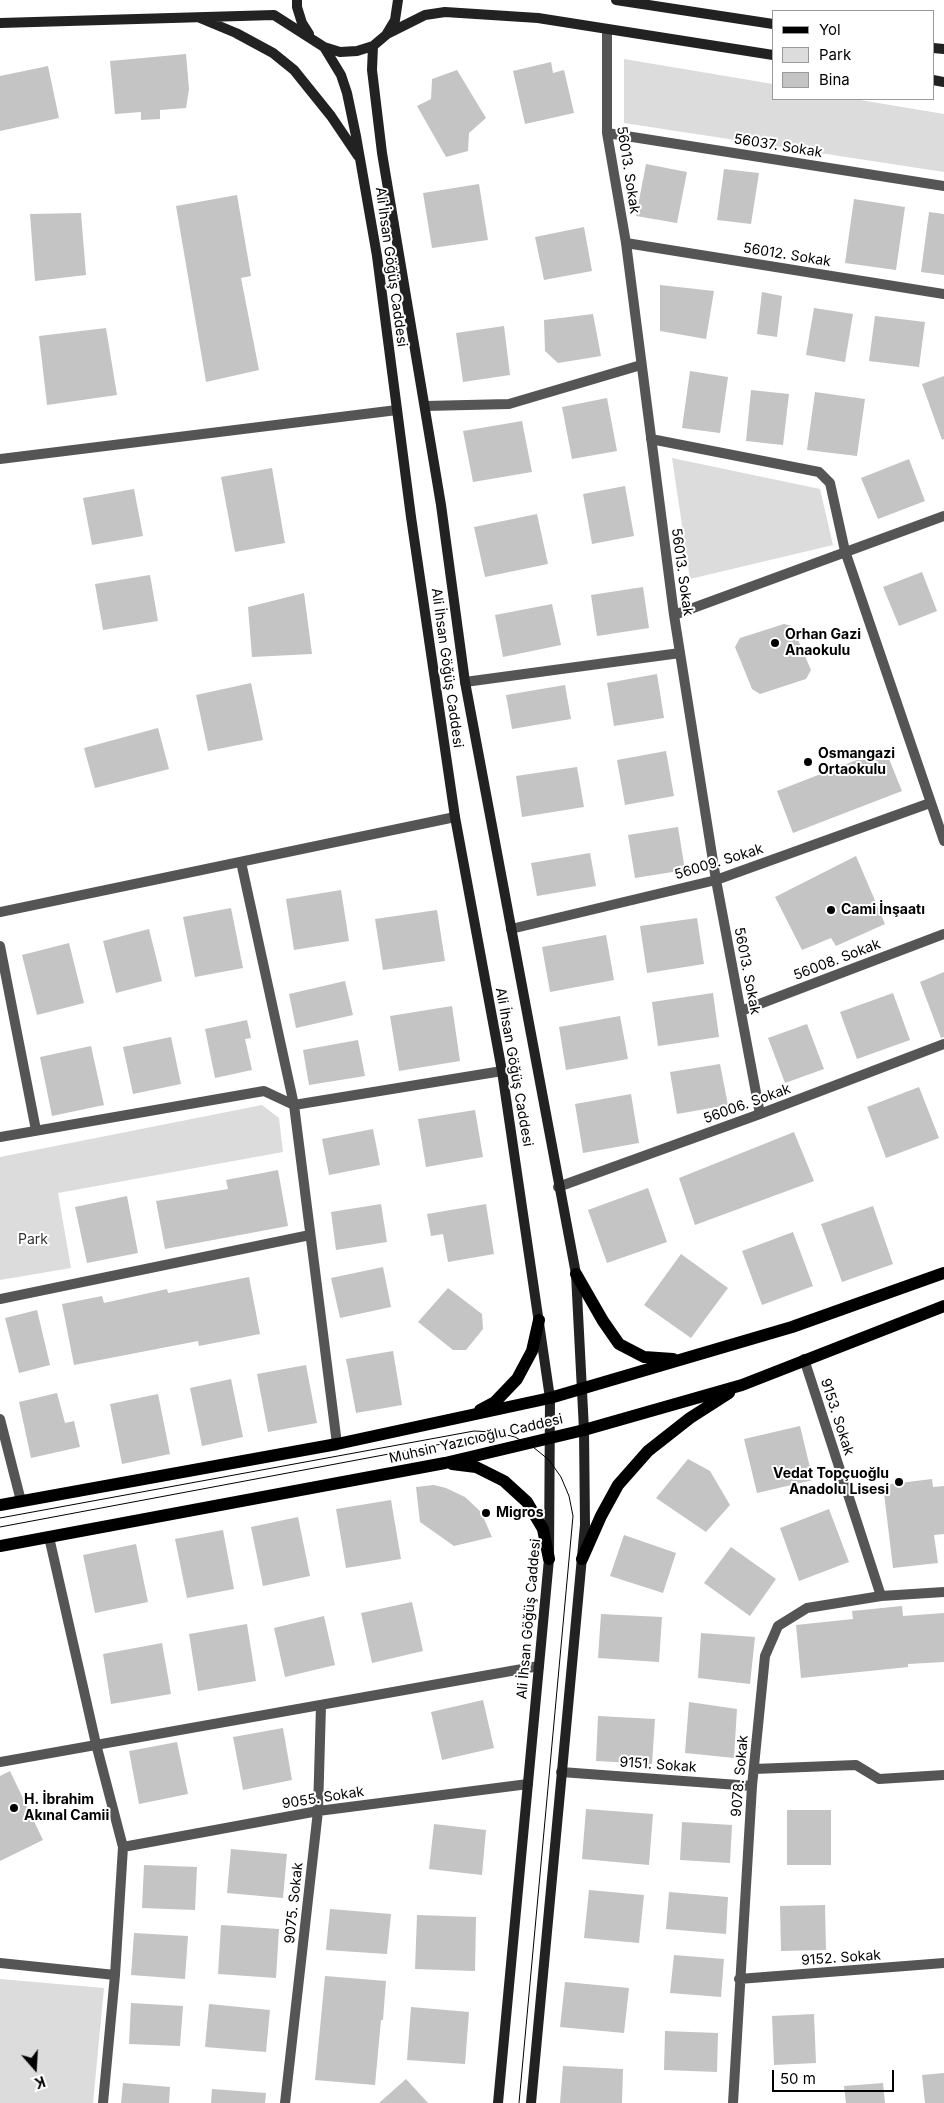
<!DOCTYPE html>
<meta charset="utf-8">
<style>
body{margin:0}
#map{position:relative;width:944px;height:2103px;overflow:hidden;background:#fff;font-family:Inter,sans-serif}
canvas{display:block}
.legend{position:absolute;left:772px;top:10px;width:162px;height:90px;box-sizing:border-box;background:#fff;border:1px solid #999;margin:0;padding:6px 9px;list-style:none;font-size:15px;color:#000}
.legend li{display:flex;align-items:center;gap:10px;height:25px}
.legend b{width:25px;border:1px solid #999}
.north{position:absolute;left:10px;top:2043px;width:50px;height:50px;-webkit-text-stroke:4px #fff;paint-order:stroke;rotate:161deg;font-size:14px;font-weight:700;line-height:20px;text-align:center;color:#000}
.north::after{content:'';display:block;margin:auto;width:18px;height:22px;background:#000;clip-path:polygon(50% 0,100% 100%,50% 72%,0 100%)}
.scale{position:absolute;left:772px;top:2070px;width:122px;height:22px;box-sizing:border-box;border:2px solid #000;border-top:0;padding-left:6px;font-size:15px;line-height:18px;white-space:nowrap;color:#000;-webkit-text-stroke:4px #fff;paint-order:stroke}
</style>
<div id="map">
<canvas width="944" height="2103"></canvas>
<ul class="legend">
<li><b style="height:6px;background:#000"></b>Yol</li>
<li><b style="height:14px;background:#dcdcdc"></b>Park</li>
<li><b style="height:14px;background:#c4c4c4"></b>Bina</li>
</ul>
<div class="north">K</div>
<div class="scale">50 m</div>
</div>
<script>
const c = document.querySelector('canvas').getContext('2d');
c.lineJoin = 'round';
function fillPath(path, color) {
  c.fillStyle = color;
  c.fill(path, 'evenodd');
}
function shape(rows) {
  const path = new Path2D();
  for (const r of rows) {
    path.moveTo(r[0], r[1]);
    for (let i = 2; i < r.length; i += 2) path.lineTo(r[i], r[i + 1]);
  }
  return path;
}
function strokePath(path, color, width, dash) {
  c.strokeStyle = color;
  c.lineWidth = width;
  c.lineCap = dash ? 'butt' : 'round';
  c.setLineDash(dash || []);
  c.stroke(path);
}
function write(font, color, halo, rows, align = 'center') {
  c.font = font + ' Inter,sans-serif';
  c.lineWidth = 4;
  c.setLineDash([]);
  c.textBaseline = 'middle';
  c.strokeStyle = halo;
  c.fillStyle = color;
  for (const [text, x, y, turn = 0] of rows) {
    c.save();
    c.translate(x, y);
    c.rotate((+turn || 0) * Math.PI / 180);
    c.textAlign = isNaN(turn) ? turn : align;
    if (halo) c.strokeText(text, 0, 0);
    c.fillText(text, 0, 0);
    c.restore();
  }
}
fillPath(shape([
 [624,59,773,84,773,99,854,99,944,114,944,172,624,123],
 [672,458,820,489,833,545,690,579],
 [262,1105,279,1118,283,1152,58,1193,71,1268,0,1280,0,1157],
 [0,1979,104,1988,93,2103,0,2103]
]), '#dcdcdc');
fillPath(shape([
 [186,54,189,89,186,108,160,110,160,119,141,120,141,112,115,114,110,61],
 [551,62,553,73,564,70,574,113,525,124,513,71],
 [48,66,59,118,0,131,0,76],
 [457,70,486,118,469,133,468,151,446,157,417,106,431,99,432,79],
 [646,164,687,172,677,223,636,216],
 [724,169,759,173,751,224,717,220],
 [479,184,488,240,432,248,423,193],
 [237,195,251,276,241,278,259,370,206,382,176,206],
 [854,199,905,207,896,270,845,263],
 [929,212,944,214,944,275,921,272],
 [81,213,86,275,35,281,30,214],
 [584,227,592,271,544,280,535,237],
 [660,285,714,291,706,339,660,331],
 [762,292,782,296,777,337,757,334],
 [814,308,853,314,845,362,806,355],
 [593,314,601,356,558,363,545,351,544,320],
 [875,316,925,322,919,367,869,361],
 [504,326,510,375,463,382,456,333],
 [106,328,117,395,47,405,39,336],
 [690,371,728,377,720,433,682,428],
 [944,376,944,439,942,440,922,384],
 [751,390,789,394,783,445,746,441],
 [815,392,865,399,857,456,807,450],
 [607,398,617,451,572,459,562,407],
 [522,421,532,472,473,482,463,431],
 [909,459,925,501,878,519,861,478],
 [272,468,285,543,235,552,221,477],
 [625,486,634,536,592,544,583,494],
 [134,489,143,536,92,545,83,498],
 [537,514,548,564,485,577,474,527],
 [922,572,937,611,899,626,883,587],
 [150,575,158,621,103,630,95,584],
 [643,587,649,628,597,636,591,595],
 [304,593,312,654,252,657,248,607],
 [552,604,561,645,503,657,495,615],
 [784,624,792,626,811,670,806,679,760,694,752,689,735,647,740,638],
 [657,674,664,718,614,726,607,683],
 [251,683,263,740,208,751,196,695],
 [565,685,571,719,512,729,506,695],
 [158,728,169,769,95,788,84,748],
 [885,749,902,791,793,833,777,791],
 [666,751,674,796,625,805,617,760],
 [577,767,584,807,522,817,516,776],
 [678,827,685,870,635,878,628,835],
 [590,853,596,886,537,896,531,863],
 [856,856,885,924,836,946,831,938,802,950,775,897],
 [341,890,349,941,294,950,286,899],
 [231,908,243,968,195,977,183,917],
 [437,910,445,961,383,970,375,919],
 [697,918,704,964,647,973,640,926],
 [149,929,162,981,116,993,103,941],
 [606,935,614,980,550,992,542,947],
 [69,943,84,1003,37,1015,22,955],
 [944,972,944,1037,941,1038,920,982],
 [345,981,353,1015,296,1028,289,994],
 [713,993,719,1037,658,1046,652,1002],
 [893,993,910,1040,857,1059,840,1012],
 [452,1006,460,1061,399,1071,390,1016],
 [620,1016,628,1059,566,1070,559,1027],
 [247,1020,251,1038,245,1039,252,1070,215,1078,205,1029],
 [807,1024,824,1069,785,1083,768,1038],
 [171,1037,181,1084,133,1094,123,1047],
 [358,1040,365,1076,309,1085,303,1050],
 [91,1046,104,1105,52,1116,40,1057],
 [720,1064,728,1105,677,1114,670,1072],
 [919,1087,939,1138,886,1158,867,1107],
 [631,1094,639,1143,583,1153,575,1104],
 [475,1110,483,1157,426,1167,418,1119],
 [373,1129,380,1165,329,1175,322,1139],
 [794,1132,814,1181,695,1225,679,1178],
 [278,1170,288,1226,165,1249,156,1201,228,1189,226,1180],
 [648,1188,667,1242,607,1263,588,1210],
 [127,1196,138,1253,87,1263,75,1207],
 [381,1204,387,1242,336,1250,331,1212],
 [486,1204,494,1254,448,1262,443,1234,431,1236,427,1214],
 [873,1206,893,1264,842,1282,821,1224],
 [793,1232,813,1286,762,1305,742,1251],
 [681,1254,728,1288,691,1338,644,1305],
 [383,1267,391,1307,340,1318,331,1278],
 [249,1277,260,1334,199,1346,198,1341,74,1365,62,1304,102,1296,104,1303,167,1289,168,1293],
 [448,1288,482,1314,483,1329,466,1350,453,1350,418,1322],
 [37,1310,50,1365,19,1373,5,1318],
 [393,1351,402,1405,356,1413,346,1359],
 [306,1365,317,1423,268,1432,257,1374],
 [231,1379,243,1437,202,1446,190,1388],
 [57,1393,65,1423,74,1421,80,1447,31,1458,19,1402],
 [158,1394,170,1454,122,1464,110,1404],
 [800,1426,813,1480,757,1493,744,1439],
 [688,1459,710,1471,730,1505,706,1532,656,1498],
 [932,1479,933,1487,944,1486,944,1534,934,1535,938,1563,893,1568,883,1485],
 [434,1485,446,1488,465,1497,481,1512,492,1537,454,1546,420,1522,416,1487],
 [391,1500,401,1559,346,1568,336,1509],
 [829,1509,849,1562,799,1581,780,1528],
 [298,1517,310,1576,263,1586,251,1527],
 [223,1530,234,1589,187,1598,175,1539],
 [624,1535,676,1553,663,1593,610,1576],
 [136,1544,148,1602,95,1613,83,1555],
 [731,1547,776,1579,750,1616,704,1583],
 [412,1602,423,1651,372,1663,361,1613],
 [902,1606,903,1616,944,1613,944,1662,908,1664,908,1667,801,1678,796,1625,853,1619,852,1611],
 [601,1614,662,1617,659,1662,598,1658],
 [324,1616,335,1665,285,1677,274,1628],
 [247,1624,256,1681,198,1691,189,1634],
 [701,1633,755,1637,750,1684,698,1678],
 [162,1643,171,1694,111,1704,103,1654],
 [483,1700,494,1748,442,1760,431,1712],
 [689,1702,737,1709,734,1758,685,1753],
 [598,1716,655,1719,652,1764,596,1761],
 [283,1728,292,1780,243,1790,233,1737],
 [177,1742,188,1794,139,1804,129,1751],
 [10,1771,43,1840,0,1861,0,1776],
 [586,1809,653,1814,649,1865,582,1859],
 [787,1810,831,1810,831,1865,787,1865],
 [682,1822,732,1825,730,1863,680,1860],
 [434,1824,486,1830,482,1875,429,1869],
 [231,1849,287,1854,283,1898,227,1893],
 [144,1865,197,1867,195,1910,142,1908],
 [589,1890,644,1895,639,1943,584,1938],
 [669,1892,728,1897,726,1934,666,1929],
 [825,1905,826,1950,781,1951,780,1906],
 [330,1909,391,1914,387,1954,326,1950],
 [417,1915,476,1917,475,1971,415,1969],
 [221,1925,279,1929,276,1978,218,1974],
 [134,1933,188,1936,185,1979,131,1975],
 [674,1955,724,1959,721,1997,670,1993],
 [325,1976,386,1981,383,2020,381,2020,375,2085,315,2080],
 [565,1982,629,1988,624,2033,560,2027],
 [131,2003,183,2006,180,2046,129,2044],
 [209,2004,270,2010,266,2052,205,2047],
 [411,2007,469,2012,465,2064,407,2060],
 [814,2014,816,2063,774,2065,772,2016],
 [665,2031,718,2033,717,2072,664,2070],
 [563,2066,623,2069,622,2103,560,2103],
 [944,2073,944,2103,925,2103,922,2075],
 [406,2079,428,2103,379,2103],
 [123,2083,170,2087,169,2103,121,2103],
 [883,2083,885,2103,846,2103,844,2086],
 [212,2089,266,2093,265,2103,211,2103]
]), '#c4c4c4');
strokePath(shape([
 [607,30,607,133,626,243,674,615,716,880,760,1114],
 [607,133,944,186],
 [626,243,944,294],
 [425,406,509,404,641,365],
 [651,439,819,472,830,483,845,551,944,841],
 [0,459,397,410],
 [674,615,944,516],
 [465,682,680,653],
 [241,862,294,1105,337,1444],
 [0,912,455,817],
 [511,929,716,880,930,803],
 [0,946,36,1130],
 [741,1011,944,934],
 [0,1137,264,1091,294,1105,502,1071],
 [558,1187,760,1114,944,1044],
 [0,1299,310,1235],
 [804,1359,881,1596],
 [0,1419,21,1501],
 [49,1537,96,1744,123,1847,115,1975,103,2103],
 [0,1762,539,1666],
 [754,1769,856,1765,879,1779,944,1775],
 [561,1772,752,1786],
 [123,1847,318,1811,528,1784],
 [0,1963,115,1975],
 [739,1979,944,1963],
 [285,2103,318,1811,321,1705],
 [733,2103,752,1786,765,1656,778,1626,807,1608,881,1596,944,1592]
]), '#555', 10);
strokePath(shape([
 [297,0,297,7,302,23,309,34],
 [616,0,773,24],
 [200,18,236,33,273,53,294,70,331,116,358,156],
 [0,23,274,15,324,47,340,52,357,51,373,46,386,35,395,20,398,0],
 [387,34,425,15,445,12,538,18,773,55],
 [373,46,372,70,382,153,441,505,465,682,576,1274,584,1430,585,1525,531,2103],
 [324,47,341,75,347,93,356,136,377,256,411,517,455,817,502,1071,550,1398,549,1559,498,2103],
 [933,48,944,49],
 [933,80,944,82]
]), '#222', 10);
strokePath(shape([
 [576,1274,603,1321,619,1344,644,1357,673,1359],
 [480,1410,495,1402,517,1379,532,1351,539,1320],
 [452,1464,476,1467,504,1481,527,1502,543,1529,549,1559],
 [0,1505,337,1444,550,1398,792,1327,944,1273],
 [0,1546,445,1463,584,1430,742,1385,944,1306],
 [582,1559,601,1516,618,1485,648,1451,690,1418,729,1393]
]), '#000', 12);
strokePath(shape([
 [0,1518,474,1431,495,1432,515,1437,533,1447,549,1460,561,1477,569,1496,573,1516,519,2103],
 [0,1527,474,1438,492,1439]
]), '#000', 1);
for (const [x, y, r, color] of [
 [775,643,5,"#000"],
 [808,762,5,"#000"],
 [831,910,5,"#000"],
 [899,1482,5,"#000"],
 [486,1513,5,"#000"],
 [14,1808,5,"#000"]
]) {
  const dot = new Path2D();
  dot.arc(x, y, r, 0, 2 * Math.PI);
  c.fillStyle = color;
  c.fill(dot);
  strokePath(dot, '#fff', 2);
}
write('14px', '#000', '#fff', [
 ["56037. Sokak",778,146,9],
 ["56013. Sokak",628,170,81],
 ["56012. Sokak",787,255,9],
 ["Ali İhsan Göğüş Caddesi",391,267,82],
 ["56013. Sokak",682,572,82],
 ["Ali İhsan Göğüş Caddesi",447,668,82],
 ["56009. Sokak",719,862,-17],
 ["56008. Sokak",837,960,-21],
 ["56013. Sokak",747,971,79],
 ["Ali İhsan Göğüş Caddesi",514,1067,80],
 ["56006. Sokak",747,1104,-20],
 ["9153. Sokak",837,1417,72],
 ["Muhsin Yazıcıoğlu Caddesi",476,1439,-13],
 ["Ali İhsan Göğüş Caddesi",529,1619,-85],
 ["9151. Sokak",658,1765,4],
 ["9078. Sokak",740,1776,-85],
 ["9055. Sokak",323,1798,-9],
 ["9075. Sokak",294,1903,-84],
 ["9152. Sokak",841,1958,-4]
]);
write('bold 14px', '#000', '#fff', [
 ["Orhan Gazi",785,635],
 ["Anaokulu",785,651],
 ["Osmangazi",818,754],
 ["Ortaokulu",818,770],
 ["Cami İnşaatı",841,910],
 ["Vedat Topçuoğlu",889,1474,"right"],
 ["Anadolu Lisesi",889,1490,"right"],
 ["Migros",496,1513],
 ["H. İbrahim",24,1800],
 ["Akınal Camii",24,1816]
], 'left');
write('14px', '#333', '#fff', [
 ["Park",33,1240]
]);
</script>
